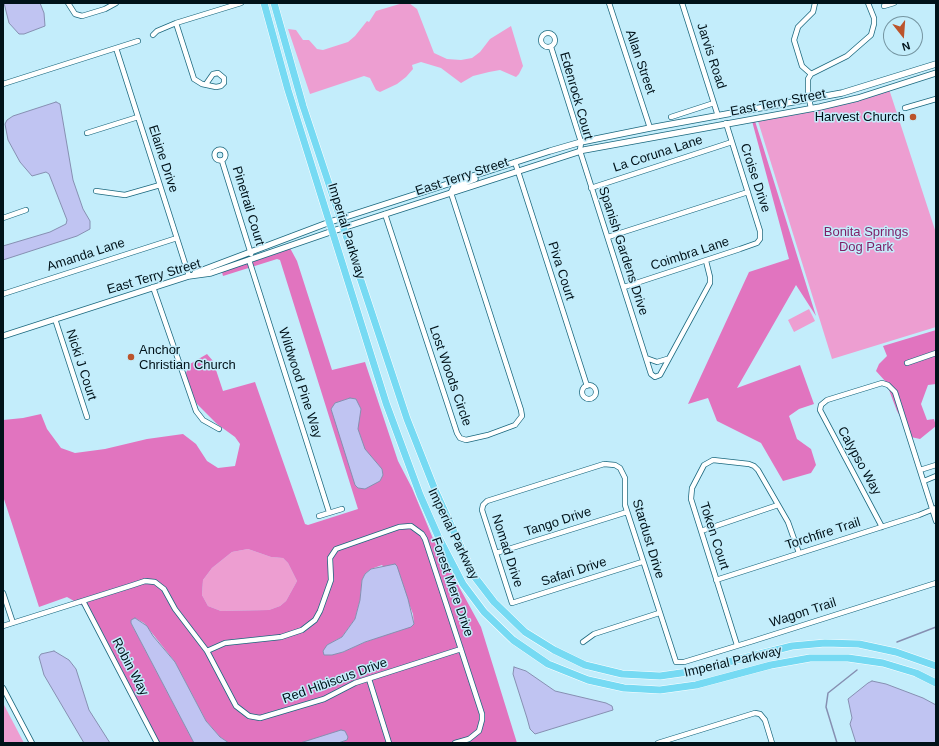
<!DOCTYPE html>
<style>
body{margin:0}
#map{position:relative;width:939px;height:746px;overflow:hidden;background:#c3edfb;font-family:Helvetica,sans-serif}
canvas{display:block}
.frame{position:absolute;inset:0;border:4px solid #001219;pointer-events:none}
.north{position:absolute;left:883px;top:16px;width:40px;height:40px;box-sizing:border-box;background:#c3edfb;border:1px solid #7595a1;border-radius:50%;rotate:163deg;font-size:11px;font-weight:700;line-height:16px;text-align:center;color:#001219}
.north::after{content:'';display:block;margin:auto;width:14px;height:18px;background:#bb542c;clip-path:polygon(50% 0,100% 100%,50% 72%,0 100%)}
</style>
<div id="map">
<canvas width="939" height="746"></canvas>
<div class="frame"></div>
<div class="north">N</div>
</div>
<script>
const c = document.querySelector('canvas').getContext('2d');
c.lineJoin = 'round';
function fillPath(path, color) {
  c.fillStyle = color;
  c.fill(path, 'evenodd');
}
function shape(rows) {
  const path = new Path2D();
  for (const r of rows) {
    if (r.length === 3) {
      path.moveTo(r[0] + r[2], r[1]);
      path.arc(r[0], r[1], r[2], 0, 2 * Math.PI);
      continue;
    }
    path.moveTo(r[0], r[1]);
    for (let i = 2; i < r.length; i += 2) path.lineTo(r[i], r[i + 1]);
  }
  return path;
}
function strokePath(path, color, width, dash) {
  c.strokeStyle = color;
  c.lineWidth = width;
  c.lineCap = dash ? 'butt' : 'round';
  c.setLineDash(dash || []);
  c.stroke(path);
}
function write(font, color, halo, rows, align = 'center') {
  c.font = font + ' Helvetica,sans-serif';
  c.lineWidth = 3;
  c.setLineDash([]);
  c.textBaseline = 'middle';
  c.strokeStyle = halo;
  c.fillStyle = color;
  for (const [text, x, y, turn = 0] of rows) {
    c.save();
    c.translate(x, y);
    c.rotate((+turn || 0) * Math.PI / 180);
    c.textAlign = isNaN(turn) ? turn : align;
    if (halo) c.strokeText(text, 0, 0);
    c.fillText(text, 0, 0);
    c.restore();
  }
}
fillPath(shape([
 [403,3,409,3,417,9,434,53,447,59,461,60,472,58,480,52,490,39,511,26,523,66,519,74,516,77,500,70,489,72,473,76,461,83,441,68,421,62,412,65,413,69,406,77,397,84,380,92,376,90,370,78,364,76,310,94,288,29,296,30,303,40,309,40,317,49,323,50,348,42,355,36,367,21,369,22,376,11],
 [889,89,936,233,936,327,832,359,757,118,820,107],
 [809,309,815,321,794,332,788,320],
 [248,549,271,557,283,558,288,563,297,581,286,601,280,606,269,610,221,611,208,606,202,595,203,580,212,568,232,552],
 [3,703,24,743,3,743]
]), '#ed9ed1');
fillPath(shape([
 [752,121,755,121,816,316,796,285,737,388,800,365,814,404,799,409,789,416,797,439,811,449,816,465,811,473,783,481,761,443,717,421,708,398,688,404,749,272,789,259],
 [290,248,297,261,332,370,365,362,398,461,412,488,434,541,481,627,517,743,338,743,347,740,309,741,300,743,229,743,220,737,206,721,175,662,144,623,135,618,131,623,194,743,155,743,88,609,67,597,39,607,3,496,3,420,23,418,41,414,47,429,61,448,75,453,105,449,147,439,183,434,196,444,207,461,218,468,235,466,240,444,235,437,217,424,197,404,188,387,186,373,190,364,207,354,213,361,223,391,255,382,305,524,308,525,358,509,280,260,277,259,223,276,222,272],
 [248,549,271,557,283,558,288,563,297,581,286,601,280,606,269,610,221,611,208,606,202,595,203,580,212,568,232,552],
 [382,565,406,596,413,614,414,624,365,642,343,652,328,655,327,645,342,637,355,619,360,600,362,580,365,574,371,569],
 [936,330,936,384,928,385,921,404,927,420,934,419,936,426,920,439,911,437,897,411,886,382,876,371,879,364,887,356,883,346]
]), '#e174bf');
const water = shape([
 [4,3,40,3,44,13,45,26,24,34,19,34,9,23,4,3],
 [56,102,60,104,73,180,83,209,90,221,90,229,77,236,3,260,3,246,50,232,66,224,67,220,49,174,46,172,32,176,20,162,8,140,5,124,7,120,13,116,56,102],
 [350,398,356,399,361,409,358,429,365,449,382,469,383,475,380,481,365,489,358,488,355,485,331,409,335,403,350,398],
 [395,564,397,566,408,599,414,624,411,627,365,642,343,652,332,655,324,655,323,651,327,645,342,637,355,619,360,600,362,580,365,574,371,569,395,564],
 [135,618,147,626,153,636,175,662,206,721,220,737,229,743,194,743,131,623,131,620,135,618],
 [54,651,69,660,76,669,89,710,110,743,84,743,44,675,39,657,41,654,54,651],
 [514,667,526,671,555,691,606,703,612,706,613,710,535,734,530,729,527,718,513,674,514,667],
 [872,681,886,684,923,698,936,705,936,743,856,743,850,724,852,718,848,699,868,683,872,681],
 [341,730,345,731,348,737,347,740,338,743,300,743,341,730]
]);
fillPath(water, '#c0c4f2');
strokePath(water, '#868fb1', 1);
strokePath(shape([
 [897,642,936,627],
 [837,743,826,707,828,693,857,670]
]), '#868fb1', 1.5);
const minor = shape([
 [68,3,75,14,82,16,105,9,116,3],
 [609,3,650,128],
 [682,3,718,116],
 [884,6,894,3],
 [176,23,194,79,202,84,216,87,221,86,224,83,224,78,218,73,213,74,206,84],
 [548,40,7],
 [153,35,157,31,176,23,241,3],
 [551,47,581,142,580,151,651,374,655,377,660,375,710,283,710,277,706,261],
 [116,48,189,276],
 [811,74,802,66,794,40,798,27,813,12,815,3],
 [3,84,138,41],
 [811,108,808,95,808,79,811,74,847,56,871,35,874,24,874,18,868,3],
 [905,108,936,99],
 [671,117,714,103],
 [87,133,138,117],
 [220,155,5.5],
 [222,161,251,254],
 [515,162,587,386],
 [591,188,732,142],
 [96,191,125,195,160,185],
 [385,214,457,433,460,438,466,440,488,435,515,425,522,416,521,410,451,193],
 [3,218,26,210],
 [608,237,748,192],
 [249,260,329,512],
 [153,287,196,411,203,420,219,429],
 [624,287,740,249,757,243,760,239,760,231,726,123],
 [3,294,177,238],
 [55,319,87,417],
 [646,358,657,362,667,359],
 [907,363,936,353],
 [589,392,7],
 [920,470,936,465],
 [924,481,936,476],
 [319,516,342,509],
 [882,527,820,410,821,405,827,400,882,383,888,385,895,392,936,521],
 [701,531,778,505],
 [496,553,627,512],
 [642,562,512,603,482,510,483,505,487,501,604,464,615,465,620,468,625,478,625,505,676,662,684,662,753,641,936,583],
 [716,580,919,515,936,508],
 [3,593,13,623],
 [83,601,157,743],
 [3,626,133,585,145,581,155,582,164,589,175,609,207,651,236,706,249,716,260,718,324,699,355,683,461,649],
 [583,642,594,634,659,613],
 [737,645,691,499,692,488,704,465,713,460,749,464,754,466,758,470,788,522,799,553],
 [207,651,225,643,281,637,302,630,315,620,320,611,331,580,330,558,336,549,399,527,411,526,422,534,425,539,482,714,482,720,479,731,469,739,455,743],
 [369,679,389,743],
 [3,688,32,743],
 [658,743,755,713,760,714,765,720,772,743]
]);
const tertiary = shape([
 [451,193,454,187,475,179],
 [195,273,330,222,550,151,581,142,650,128,842,93,936,64],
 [3,336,189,276,211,273,333,231,584,150,820,107,858,98,936,73]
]);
const primary = shape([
 [264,3,288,90,386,403,420,495,438,536,463,584,484,612,513,640,548,664,588,680,624,688,660,690,696,685,771,665,810,658,848,658,883,663,916,673,936,683],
 [274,3,303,106,407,419,435,490,474,576,494,602,525,632,554,650,585,665,622,674,660,676,688,672,792,646,825,643,859,644,896,652,936,666]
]);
strokePath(minor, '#1b687e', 6);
strokePath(tertiary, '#1b687e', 7);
strokePath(primary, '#fff', 8);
strokePath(minor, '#fff', 4.5);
strokePath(tertiary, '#fff', 5.5);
strokePath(primary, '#76daf3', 7);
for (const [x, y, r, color] of [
 [913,117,4,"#bb542c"],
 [131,357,4,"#bb542c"]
]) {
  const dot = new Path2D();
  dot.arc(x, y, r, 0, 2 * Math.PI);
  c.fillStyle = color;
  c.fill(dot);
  strokePath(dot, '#c3edfb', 1.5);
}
write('13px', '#001219', '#c3edfb', [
 ["Jarvis Road",711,56,72],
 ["Allan Street",640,62,71],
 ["Edenrock Court",576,96,74],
 ["East Terry Street",778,103,-11],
 ["La Coruna Lane",658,154,-18],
 ["Elaine Drive",163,159,72],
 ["East Terry Street",462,177,-18],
 ["Croise Drive",755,178,72],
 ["Pinetrail Court",248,206,73],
 ["Imperial Parkway",346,231,73],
 ["Spanish Gardens Drive",623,251,72],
 ["Coimbra Lane",690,254,-18],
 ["Amanda Lane",86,255,-18],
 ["Piva Court",561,271,72],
 ["East Terry Street",154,277,-16],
 ["Nicki J Court",81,365,72],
 ["Lost Woods Circle",450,376,71],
 ["Wildwood Pine Way",300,383,72],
 ["Calypso Way",859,461,61],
 ["Tango Drive",558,522,-18],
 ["Imperial Parkway",453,534,64],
 ["Torchfire Trail",823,534,-18],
 ["Token Court",714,536,72],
 ["Stardust Drive",648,539,73],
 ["Nomad Drive",507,551,72],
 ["Safari Drive",574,572,-18],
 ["Forest Mere Drive",452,587,71],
 ["Wagon Trail",803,613,-18],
 ["Imperial Parkway",733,662,-13],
 ["Robin Way",130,667,62],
 ["Red Hibiscus Drive",335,681,-20]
]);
write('13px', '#001219', '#c3edfb', [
 ["Harvest Church",905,117],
 ["Anchor",139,350,"left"],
 ["Christian Church",139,365,"left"]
], 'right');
write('13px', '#7f1e66', '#c3edfb', [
 ["Bonita Springs",866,232],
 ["Dog Park",866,247]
]);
</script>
